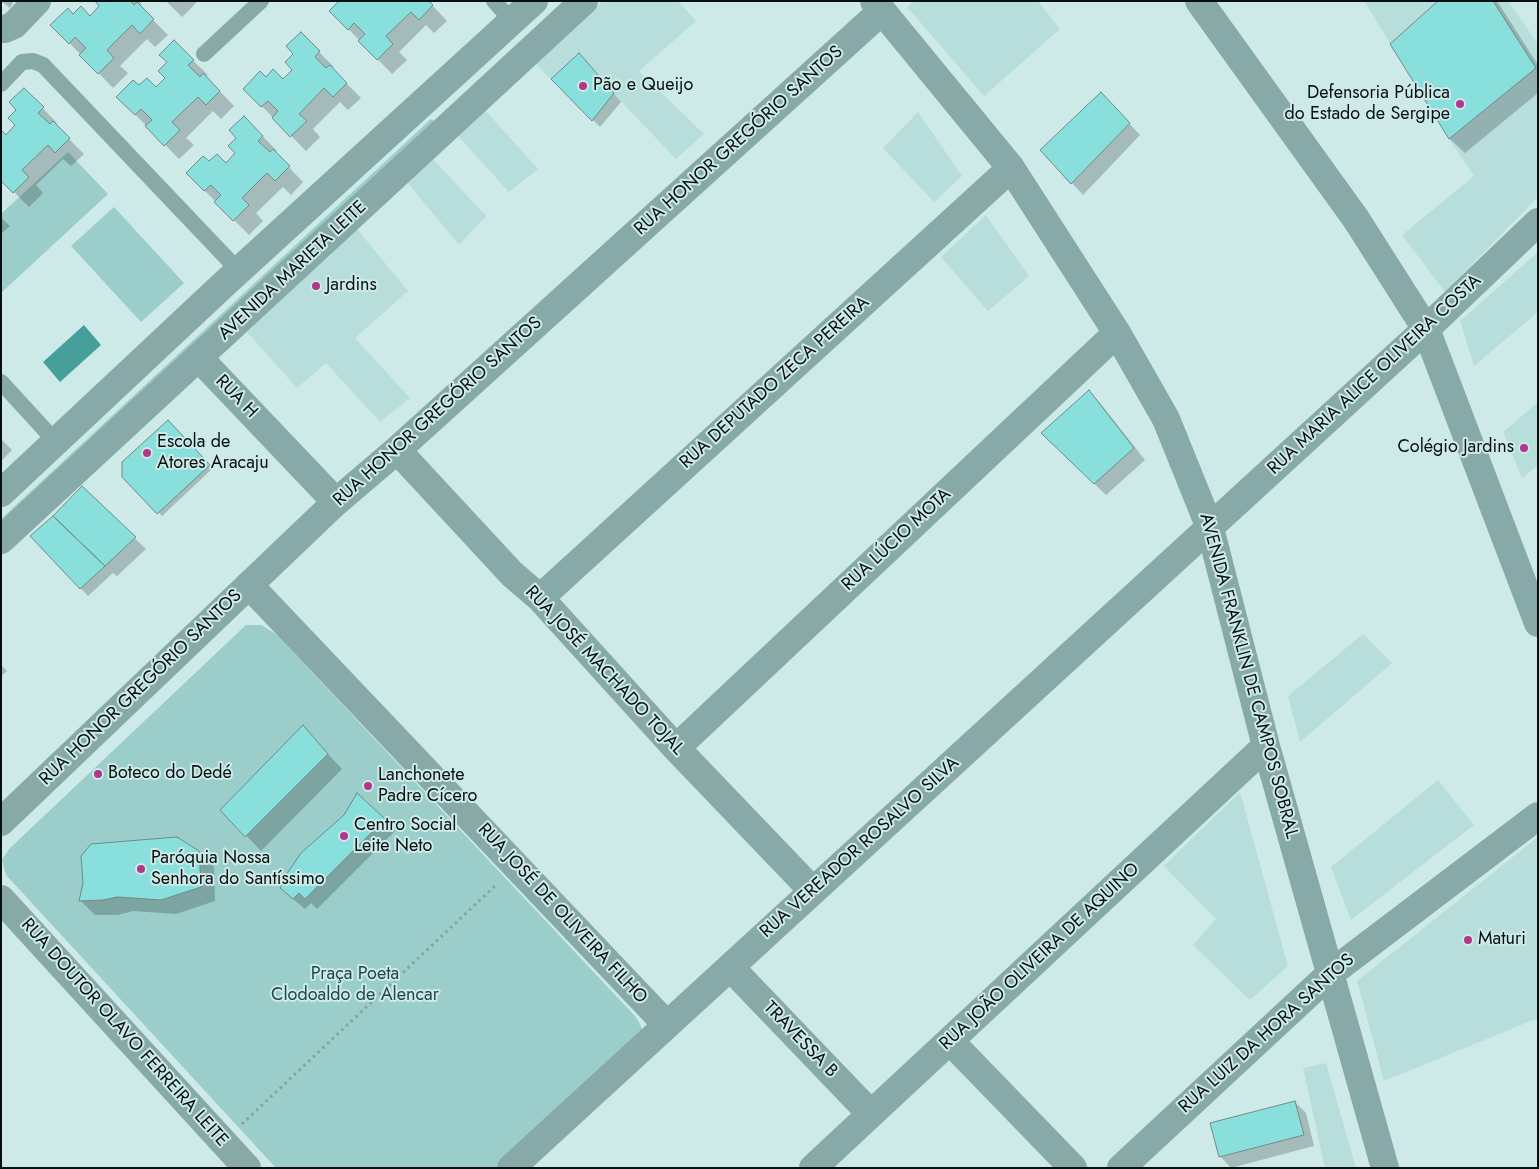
<!DOCTYPE html>
<meta charset="utf-8">
<style>
body{margin:0}
#map{position:relative;width:1539px;height:1169px;overflow:hidden;background:#cdeae8;font-family:Jost,sans-serif}
canvas{display:block}
.frame{position:absolute;inset:0;border:2px solid #071010;pointer-events:none}
</style>
<div id="map">
<canvas width="1539" height="1169"></canvas>
<div class="frame"></div>
</div>
<script>
const c = document.querySelector('canvas').getContext('2d');
c.lineJoin = 'round';
function fillPath(path, color) {
  c.fillStyle = color;
  c.fill(path, 'evenodd');
}
function shape(rows) {
  const path = new Path2D();
  for (const r of rows) {
    path.moveTo(r[0], r[1]);
    for (let i = 2; i < r.length; i += 2) path.lineTo(r[i], r[i + 1]);
  }
  return path;
}
function strokePath(path, color, width, dash) {
  c.strokeStyle = color;
  c.lineWidth = width;
  c.lineCap = dash ? 'butt' : 'round';
  c.setLineDash(dash || []);
  c.stroke(path);
}
function write(font, color, halo, rows, align = 'center') {
  c.font = font + ' Jost,sans-serif';
  c.lineWidth = 4;
  c.setLineDash([]);
  c.textBaseline = 'middle';
  c.strokeStyle = halo;
  c.fillStyle = color;
  for (const [text, x, y, turn = 0] of rows) {
    c.save();
    c.translate(x, y);
    c.rotate((+turn || 0) * Math.PI / 180);
    c.textAlign = isNaN(turn) ? turn : align;
    if (halo) c.strokeText(text, 0, 0);
    c.fillText(text, 0, 0);
    c.restore();
  }
}
fillPath(shape([
 [603,1,678,1,696,21,639,71,704,134,676,159,614,94,592,121,535,63],
 [914,1,1038,1,1060,29,984,96,907,7],
 [1364,1,1508,1,1538,44,1538,197,1445,292,1402,235,1474,176,1449,139],
 [485,110,538,169,509,192,457,135],
 [918,112,962,176,934,202,883,148],
 [432,158,486,216,459,245,407,182],
 [986,215,1029,276,988,311,941,257],
 [357,229,408,291,355,338,410,398,380,422,326,363,297,388,247,332],
 [1538,252,1538,312,1474,366,1460,321],
 [1538,402,1538,465,1522,478,1503,432],
 [1363,634,1392,663,1300,742,1288,696],
 [1438,780,1474,825,1351,920,1331,867],
 [1240,792,1288,966,1250,1000,1193,945,1216,919,1164,866],
 [1538,837,1538,1018,1384,1081,1357,981],
 [1326,1063,1356,1168,1325,1168,1303,1068]
]), '#b8dedc');
fillPath(shape([
 [431,119,438,123,1,528,1,519],
 [68,152,108,194,1,293,1,214],
 [114,207,184,283,141,322,71,246],
 [246,625,261,625,276,634,635,1016,640,1024,642,1029,635,1039,495,1168,276,1168,6,875,2,860,9,849]
]), '#9bcdca');
fillPath(shape([
 [84,325,101,345,60,382,43,362]
]), '#479f9c');
fillPath(shape([
 [1,1,14,1,10,8],
 [96,1,139,1,142,4,139,6,168,35,155,47,147,39,120,66,128,73,113,88,52,25,73,16,90,17,101,6],
 [166,1,195,1,196,3,182,17],
 [428,1,447,21,434,33,426,25,399,52,407,60,392,74,331,11],
 [1440,1,1497,1,1538,65,1538,93,1465,153,1450,139,1392,44],
 [301,34,334,67,332,69,361,98,348,110,340,102,313,129,320,137,306,151,245,89,266,79,283,81,294,70,295,54],
 [174,42,208,75,206,77,234,106,221,119,213,111,186,138,194,145,179,159,118,97,139,87,156,89,167,78,168,62],
 [579,54,621,102,600,127,552,79],
 [24,89,57,123,55,125,84,154,71,166,63,159,36,185,43,193,29,207,1,179,6,136,17,125,18,110],
 [1112,105,1140,135,1083,195,1042,150],
 [244,117,277,151,275,153,303,182,291,195,283,187,256,213,263,221,249,235,187,173,209,163,226,164,237,153,238,138],
 [1,218,10,226,1,234],
 [1089,392,1100,403,1145,460,1106,495,1043,433],
 [168,421,212,469,162,516,124,477],
 [1,439,12,450,1,461],
 [82,488,146,549,117,576,113,573,88,596,32,536],
 [1,665,7,671,1,676],
 [303,727,342,769,261,851,222,810],
 [357,795,395,831,317,909,311,903,305,909,293,899],
 [199,852,214,867,215,901,176,914,133,911,118,915,95,915,80,900],
 [1295,1102,1306,1113,1314,1146,1231,1168,1220,1156]
]), '#0003');
const building = shape([
 [95,1,130,1,134,5,137,2,154,19,140,34,132,25,107,50,114,58,98,74,79,55,86,48,75,37,69,44,50,25,68,8,73,14,81,6,90,16,99,6,95,1],
 [339,1,429,1,433,5,419,20,411,12,386,36,393,44,377,60,358,41,365,34,354,23,348,30,329,11,339,1],
 [1438,1,1493,1,1536,68,1449,139,1390,44,1438,1],
 [301,32,320,51,315,57,326,68,330,65,347,83,333,97,324,88,299,114,307,121,290,137,272,118,278,111,268,101,261,107,243,89,260,71,266,77,273,69,283,79,292,70,285,62,293,54,286,46,301,32],
 [174,40,194,60,188,65,200,77,203,73,220,91,206,105,198,97,172,122,180,130,164,146,145,126,152,120,141,109,135,115,116,97,133,80,139,85,147,78,156,87,165,78,158,71,167,62,159,55,174,40],
 [579,53,614,93,592,121,551,79,579,53],
 [24,88,44,107,38,113,50,124,53,121,70,138,55,153,48,145,22,170,29,177,13,193,1,181,1,130,6,135,15,125,8,118,16,110,9,102,24,88],
 [1101,92,1130,123,1071,184,1040,150,1101,92],
 [244,116,263,136,258,141,270,152,273,149,290,166,275,181,267,173,242,198,249,205,233,221,214,202,221,195,211,185,204,191,186,173,203,156,209,161,217,154,226,163,235,153,228,146,236,138,229,130,244,116],
 [1089,390,1134,448,1094,484,1041,433,1089,390],
 [168,420,210,465,157,514,122,477,122,462,168,420],
 [82,486,136,537,105,566,53,516,82,486],
 [53,516,105,566,80,589,30,536,53,516],
 [303,725,328,754,245,837,220,810,303,725],
 [357,793,385,819,305,899,299,893,293,899,280,888,286,875,301,853,344,815,357,793],
 [177,837,199,851,201,887,161,900,117,897,103,900,79,901,83,883,81,856,91,844,177,837],
 [1295,1101,1304,1135,1219,1157,1210,1123,1295,1101]
]);
fillPath(building, '#88dfdb');
strokePath(building, '#708b89', 1);
strokePath(shape([
 [242,1124,496,885]
]), '#8aa19f', 3, [2.5, 4]);
strokePath(shape([
 [494,1,512,21],
 [204,54,261,1],
 [1,84,22,62,33,61,43,65,239,271],
 [1,382,56,442]
]), '#87aaa8', 16);
strokePath(shape([
 [874,1,1011,168,1117,333,1166,419,1210,528,1266,746,1385,1168],
 [1199,1,1356,219,1426,329,1538,623],
 [1,29,5,29,14,25,37,1],
 [199,358,336,502],
 [397,450,512,574,540,598,676,748,813,891],
 [249,585,667,1025],
 [540,598,1011,168],
 [676,748,1117,333],
 [1,822,336,502,397,450,882,11],
 [1,899,247,1168],
 [730,967,871,1114],
 [950,1041,1073,1168],
 [511,1168,1426,329,1538,222],
 [813,1168,1266,746],
 [1121,1168,1331,973,1538,816]
]), '#87aaa8', 28);
strokePath(shape([
 [1,493,223,285,534,1],
 [1,540,584,1]
]), '#87aaa8', 28);
for (const [x, y, r, color] of [
 [583,86,5,"#b0378b"],
 [1460,104,5,"#b0378b"],
 [316,286,5,"#b0378b"],
 [1524,448,5,"#b0378b"],
 [147,453,5,"#b0378b"],
 [98,774,5,"#b0378b"],
 [368,786,5,"#b0378b"],
 [344,836,5,"#b0378b"],
 [141,869,5,"#b0378b"],
 [1468,940,5,"#b0378b"]
]) {
  const dot = new Path2D();
  dot.arc(x, y, r, 0, 2 * Math.PI);
  c.fillStyle = color;
  c.fill(dot);
  strokePath(dot, '#cdeae8', 2);
}
write('18px', '#071010', '#cdeae8', [
 ["Pão e Queijo",593,86],
 ["Defensoria Pública",1450,94,"right"],
 ["do Estado de Sergipe",1450,115,"right"],
 ["Jardins",326,286],
 ["Escola de",157,443],
 ["Atores Aracaju",157,464],
 ["Colégio Jardins",1514,448,"right"],
 ["Boteco do Dedé",108,774],
 ["Lanchonete",378,776],
 ["Padre Cícero",378,797],
 ["Centro Social",354,826],
 ["Leite Neto",354,847],
 ["Paróquia Nossa",151,859],
 ["Senhora do Santíssimo",151,880],
 ["Maturi",1478,940]
], 'left');
write('18px', '#071010', '#cdeae8', [
 ["RUA HONOR GREGÓRIO SANTOS",739,141,-42],
 ["AVENIDA MARIETA LEITE",293,271,-43],
 ["RUA MARIA ALICE OLIVEIRA COSTA",1375,375,-43],
 ["RUA DEPUTADO ZECA PEREIRA",775,383,-42],
 ["RUA H",236,397,46],
 ["RUA HONOR GREGÓRIO SANTOS",438,412,-42],
 ["RUA LÚCIO MOTA",897,540,-43],
 ["RUA JOSÉ MACHADO TOJAL",604,671,47],
 ["AVENIDA FRANKLIN DE CAMPOS SOBRAL",1248,676,75],
 ["RUA HONOR GREGÓRIO SANTOS",141,688,-44],
 ["RUA VEREADOR ROSALVO SILVA",860,848,-42],
 ["RUA JOSÉ DE OLIVEIRA FILHO",562,914,47],
 ["RUA JOÃO OLIVEIRA DE AQUINO",1040,957,-43],
 ["RUA DOUTOR OLAVO FERREIRA LEITE",124,1033,48],
 ["RUA LUIZ DA HORA SANTOS",1267,1034,-42],
 ["TRAVESSA B",800,1040,46]
]);
write('18px', '#1e4746', '#cdeae8', [
 ["Praça Poeta",355,975],
 ["Clodoaldo de Alencar",355,996]
]);
</script>
